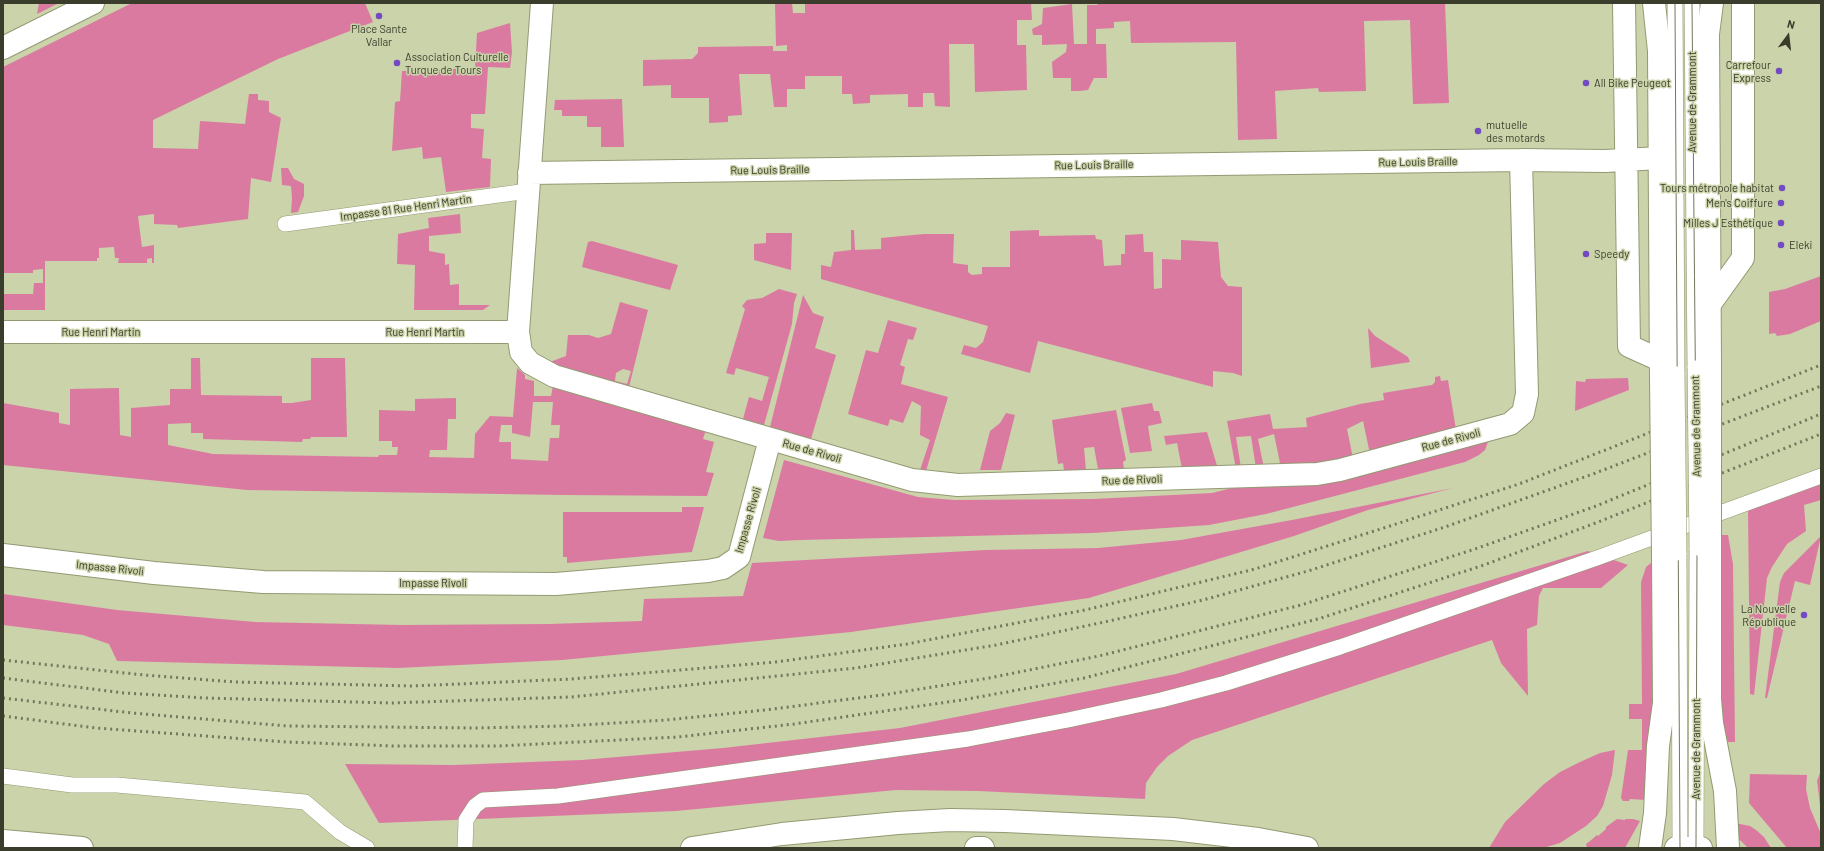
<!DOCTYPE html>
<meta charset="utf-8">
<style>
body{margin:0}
#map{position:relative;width:1824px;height:851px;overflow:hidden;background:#cbd3aa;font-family:Barlow,sans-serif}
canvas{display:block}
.frame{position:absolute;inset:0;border:4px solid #3a3d2c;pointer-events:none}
.north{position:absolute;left:1768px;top:16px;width:40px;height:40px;-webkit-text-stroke:3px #cbd3aa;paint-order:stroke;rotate:15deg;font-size:11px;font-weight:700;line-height:16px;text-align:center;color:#3a3d2c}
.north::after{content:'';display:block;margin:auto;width:14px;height:18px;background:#3a3d2c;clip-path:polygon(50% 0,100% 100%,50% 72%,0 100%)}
</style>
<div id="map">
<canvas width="1824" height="851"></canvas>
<div class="frame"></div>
<div class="north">N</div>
</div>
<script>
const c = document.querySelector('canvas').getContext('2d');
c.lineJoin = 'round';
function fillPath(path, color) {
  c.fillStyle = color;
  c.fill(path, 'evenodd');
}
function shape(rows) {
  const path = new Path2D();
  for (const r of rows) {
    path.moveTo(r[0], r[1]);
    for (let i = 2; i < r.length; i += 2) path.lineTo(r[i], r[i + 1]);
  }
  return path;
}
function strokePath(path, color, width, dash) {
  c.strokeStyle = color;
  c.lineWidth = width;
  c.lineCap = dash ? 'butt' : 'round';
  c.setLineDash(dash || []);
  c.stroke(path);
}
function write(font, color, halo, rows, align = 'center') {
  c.font = font + ' Barlow,sans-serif';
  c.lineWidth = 3;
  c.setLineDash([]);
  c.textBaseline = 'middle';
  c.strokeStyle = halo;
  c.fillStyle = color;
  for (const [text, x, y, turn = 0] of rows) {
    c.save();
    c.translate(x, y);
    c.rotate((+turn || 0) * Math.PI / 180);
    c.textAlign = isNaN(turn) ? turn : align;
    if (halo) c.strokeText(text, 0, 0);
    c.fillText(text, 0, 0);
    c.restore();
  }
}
fillPath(shape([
 [39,3,59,3,37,14],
 [132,3,365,3,373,22,278,59,153,120,153,148,198,149,200,121,245,124,249,94,258,94,258,100,269,101,269,112,281,118,271,182,251,178,248,219,178,228,177,225,154,224,154,214,138,216,142,247,154,245,154,263,152,263,152,258,147,259,147,263,118,263,119,258,115,258,114,247,99,248,99,258,97,258,97,261,45,261,45,310,3,310,3,294,33,294,34,283,43,283,43,269,33,270,33,273,3,273,3,67],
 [775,3,792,3,793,13,805,13,805,3,1031,3,1032,20,1017,20,1017,45,1026,45,1027,90,975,92,974,44,949,44,950,107,935,106,934,93,923,93,923,107,908,107,908,94,870,95,870,103,853,104,852,94,842,94,842,76,805,76,805,89,787,89,787,107,774,107,770,74,739,74,742,115,728,116,728,122,709,123,709,98,671,98,671,85,643,86,643,60,692,59,698,53,698,47,773,46,773,51,787,51,787,45,776,46],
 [1099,3,1445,3,1449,103,1413,104,1410,20,1364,21,1366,91,1319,92,1318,88,1275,91,1277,139,1238,140,1236,42,1131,43,1130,21,1114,22,1114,28,1096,29,1096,44,1106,44,1107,78,1094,78,1088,90,1079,91,1071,91,1071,78,1053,78,1052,62,1066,52,1067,44,1042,45,1042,35,1033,35,1032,29,1042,24,1043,8,1072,4,1074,44,1087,44,1087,5,1097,5],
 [510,23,512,52,510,68,488,67,485,114,471,114,471,128,484,129,482,158,491,159,490,187,446,192,441,157,423,159,422,147,392,151,395,102,400,101,402,71,475,68,477,33],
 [622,99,624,147,601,147,601,127,587,127,587,116,562,116,562,110,554,110,555,100],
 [281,168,288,168,294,179,304,184,304,196,298,212,291,213,292,198,291,186,282,185],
 [460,214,461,233,429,236,429,251,445,254,445,265,449,264,450,285,459,284,459,305,490,305,483,310,414,310,415,265,397,264,398,234,429,228,428,218],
 [851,230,854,230,855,250,881,249,881,238,924,234,954,234,953,263,968,265,968,272,972,275,982,274,982,267,1010,267,1010,231,1039,230,1039,236,1095,235,1096,239,1102,240,1104,266,1121,265,1121,254,1125,254,1125,235,1143,234,1144,252,1153,252,1154,289,1162,288,1162,259,1181,260,1181,240,1218,242,1221,277,1228,286,1242,287,1242,376,1233,373,1213,371,1213,387,1038,341,1030,373,961,354,964,345,976,348,983,342,988,326,821,279,821,265,831,267,834,252,851,250],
 [766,233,792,233,791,270,754,260,754,244,766,243],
 [592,241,678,265,670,290,582,267,588,242],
 [1821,276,1821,321,1790,334,1777,336,1775,333,1769,334,1769,292,1785,289],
 [779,289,797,294,794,303,792,324,764,425,743,419,749,397,762,401,769,377,736,368,734,375,726,373,745,309,742,306,747,300,762,298],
 [803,295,813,313,824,317,815,348,836,355,811,439,770,427],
 [620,302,648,310,629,387,544,364,566,356,568,335,589,335,598,338,611,334],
 [623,369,631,371,627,384,615,381,616,373],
 [888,320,917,328,913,340,908,339,900,365,905,367,901,384,948,397,926,471,920,470,930,440,920,435,921,406,912,401,903,423,890,419,888,426,848,414,866,350,878,353],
 [1368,328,1375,336,1408,357,1410,362,1371,368],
 [191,358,200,358,201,395,282,396,282,403,292,403,311,400,311,358,345,358,347,437,311,437,310,439,303,439,302,442,203,439,203,433,191,433,191,423,168,424,168,445,213,454,378,457,379,455,397,455,398,447,392,447,392,441,379,441,379,410,415,411,415,399,456,398,456,419,448,419,447,450,430,450,429,457,474,458,475,434,490,416,513,417,517,368,525,375,525,379,534,381,534,396,551,396,553,386,706,430,703,439,714,442,706,472,714,473,707,496,563,495,247,490,3,465,3,403,59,413,59,423,70,425,70,389,119,388,120,435,131,437,131,408,170,405,170,389,191,389],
 [533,402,553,402,551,425,560,425,559,438,550,438,548,461,511,459,511,442,499,442,501,425,512,425,512,433,530,437],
 [1440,376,1441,381,1448,380,1456,430,1370,454,1363,421,1347,429,1353,458,1281,468,1274,434,1258,439,1264,468,1256,468,1251,436,1236,437,1241,468,1236,469,1227,421,1270,414,1273,429,1307,427,1306,418,1360,404,1384,400,1383,393,1432,385,1435,382,1435,377],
 [1628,378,1629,390,1575,411,1576,381,1585,382,1586,379],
 [1152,403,1154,411,1159,411,1162,423,1148,426,1152,451,1130,453,1121,408],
 [1116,410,1126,460,1123,462,1124,469,1098,469,1094,447,1084,448,1086,470,1064,470,1063,463,1058,464,1052,420],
 [1006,413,1015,415,1001,470,980,470,990,431,1000,423],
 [1207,432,1218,469,1182,469,1177,443,1166,445,1164,436],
 [1488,442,1485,450,1479,455,1465,462,1266,514,1209,525,1093,533,801,540,779,541,763,538,784,460,918,497,954,500,1093,499,1212,493,1236,487,1318,485],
 [1821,483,1821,500,1804,505,1806,531,1787,544,1772,567,1767,578,1754,695,1750,694,1748,509],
 [1453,488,1368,510,1294,536,1089,598,851,632,562,660,398,668,117,661,109,644,83,635,3,625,3,594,117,610,255,622,402,625,549,624,642,621,644,599,743,596,752,563,986,550,1098,548,1181,540,1292,520],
 [682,507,704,507,692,552,567,563,567,557,563,557,563,512,682,512],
 [1717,535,1728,535,1733,564,1735,742,1728,742,1722,724],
 [1821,536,1810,585,1795,581,1767,698,1765,698,1780,582,1784,573],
 [1588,551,1628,565,1601,588,1543,588,1539,596,1537,625,1527,629,1528,696,1501,663,1492,640,1192,740,1168,756,1157,767,1146,783,1145,799,978,791,896,790,676,811,379,823,345,764,454,765,582,760,723,748,900,728,1176,674],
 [1656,562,1654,671,1647,800,1630,799,1629,801,1623,801,1621,798,1628,750,1642,750,1642,719,1629,719,1629,704,1642,704,1641,582,1646,567,1651,563],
 [1615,750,1612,775,1603,806,1597,816,1586,826,1560,843,1543,848,1489,848,1505,822,1544,784,1560,772,1580,762,1600,753],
 [1821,770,1821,813,1817,781],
 [1750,774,1807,775,1806,789,1810,808,1821,834,1821,848,1787,848,1749,803],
 [1617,819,1625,820,1625,819,1633,819,1640,821,1625,848,1587,848,1586,844,1590,841,1597,835,1598,836,1606,829,1606,827],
 [1735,823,1750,826,1756,830,1764,837,1771,848,1748,848,1737,837]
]), '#db7aa1');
const service = shape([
 [1675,3,1677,374],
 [1692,3,1695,368],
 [285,224,528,191],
 [1679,553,1680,848],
 [3,776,72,785,117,785,305,802,340,832,367,848],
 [465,848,466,820,475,806,483,800,558,796,968,739,1068,720,1161,700,1226,683,1340,647,1597,558,1821,476],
 [1696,848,1697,548]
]);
const minor = shape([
 [1624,3,1629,346,1660,360],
 [3,48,93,3],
 [529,173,1521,160,1605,161,1660,158],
 [1710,304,1743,258,1743,3],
 [3,332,518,332,542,3],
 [518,332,521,352,530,363,554,376,912,480,958,485,1317,474,1340,470,1510,424,1523,413,1527,394,1521,160],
 [3,555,154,573,263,582,556,584,708,571,723,568,739,557,770,439]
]);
const primary = shape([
 [1654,3,1659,51,1661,380],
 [1710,362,1708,34,1712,3],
 [1710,545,1710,699,1712,723,1725,791,1728,848],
 [3,841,82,848],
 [692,848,782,834,898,823,950,820,1005,821,1173,829,1258,839,1307,848],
 [976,848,983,848],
 [1650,848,1655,813,1658,746,1664,703,1663,557],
 [1676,848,1701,848]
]);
strokePath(service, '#939a73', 16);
strokePath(minor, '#939a73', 24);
strokePath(primary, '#939a73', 24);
strokePath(service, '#fff', 15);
strokePath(minor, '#fff', 22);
strokePath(primary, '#fff', 22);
strokePath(shape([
 [1675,3,1680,848],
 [1692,3,1697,548,1696,848]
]), '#72775d', 1);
strokePath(shape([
 [3,660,144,675,235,682,412,686,572,679,776,662,907,644,1085,610,1255,569,1390,526,1519,484,1821,365],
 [3,678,124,693,206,698,391,703,571,697,856,668,996,645,1109,621,1203,600,1308,571,1445,527,1593,474,1821,386],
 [3,698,132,713,288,726,476,728,565,726,666,720,765,710,889,694,989,678,1099,656,1301,605,1475,549,1596,506,1821,414],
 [3,716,96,728,287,742,394,746,499,746,678,737,794,724,962,700,1084,678,1318,619,1484,565,1593,524,1821,434]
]), '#72775d', 3, [2, 4]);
const serviceBridge = shape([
 [1695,368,1697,548],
 [1677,374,1679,553]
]);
const primaryBridge = shape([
 [1661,380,1663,557],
 [1710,545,1710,362]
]);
strokePath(serviceBridge, '#939a73', 16, []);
strokePath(primaryBridge, '#939a73', 24, []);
strokePath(serviceBridge, '#fff', 15);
strokePath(primaryBridge, '#fff', 22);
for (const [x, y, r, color] of [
 [379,16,4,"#744ac2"],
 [397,63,4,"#744ac2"],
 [1779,71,4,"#744ac2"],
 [1586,83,4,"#744ac2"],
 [1478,131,4,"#744ac2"],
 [1782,188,4,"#744ac2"],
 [1781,203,4,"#744ac2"],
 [1781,223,4,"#744ac2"],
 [1781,245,4,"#744ac2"],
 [1586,254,4,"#744ac2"],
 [1804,615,4,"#744ac2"]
]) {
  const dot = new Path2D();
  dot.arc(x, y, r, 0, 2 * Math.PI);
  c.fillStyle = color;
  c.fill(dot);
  strokePath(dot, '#cbd3aa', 1.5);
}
write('11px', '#3a3d2c', '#cbd3aa', [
 ["Place Sante",379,29,"center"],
 ["Vallar",379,42,"center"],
 ["Association Culturelle",405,57],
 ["Turque de Tours",405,70],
 ["Carrefour",1771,65,"right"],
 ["Express",1771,78,"right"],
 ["All Bike Peugeot",1594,83],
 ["mutuelle",1486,125],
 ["des motards",1486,138],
 ["Tours métropole habitat",1774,188,"right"],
 ["Men's Coiffure",1773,203,"right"],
 ["Milles J Esthétique",1773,223,"right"],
 ["Eleki",1789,245],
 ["Speedy",1594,254],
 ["La Nouvelle",1796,609,"right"],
 ["République",1796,622,"right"]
], 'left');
write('11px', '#3a3d2c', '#cbd3aa', [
 ["Avenue de Grammont",1692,102,-90],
 ["Rue Louis Braille",1418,162,-1],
 ["Rue Louis Braille",1094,165,-1],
 ["Rue Louis Braille",770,170,-1],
 ["Impasse 81 Rue Henri Martin",406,208,-8],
 ["Rue Henri Martin",101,332],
 ["Rue Henri Martin",425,332],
 ["Avenue de Grammont",1696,426,-91],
 ["Rue de Rivoli",1451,440,-15],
 ["Rue de Rivoli",812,451,16],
 ["Rue de Rivoli",1132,480,-2],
 ["Impasse Rivoli",748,520,-74],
 ["Impasse Rivoli",110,568,6],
 ["Impasse Rivoli",433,583],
 ["Avenue de Grammont",1696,749,-90]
]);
</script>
